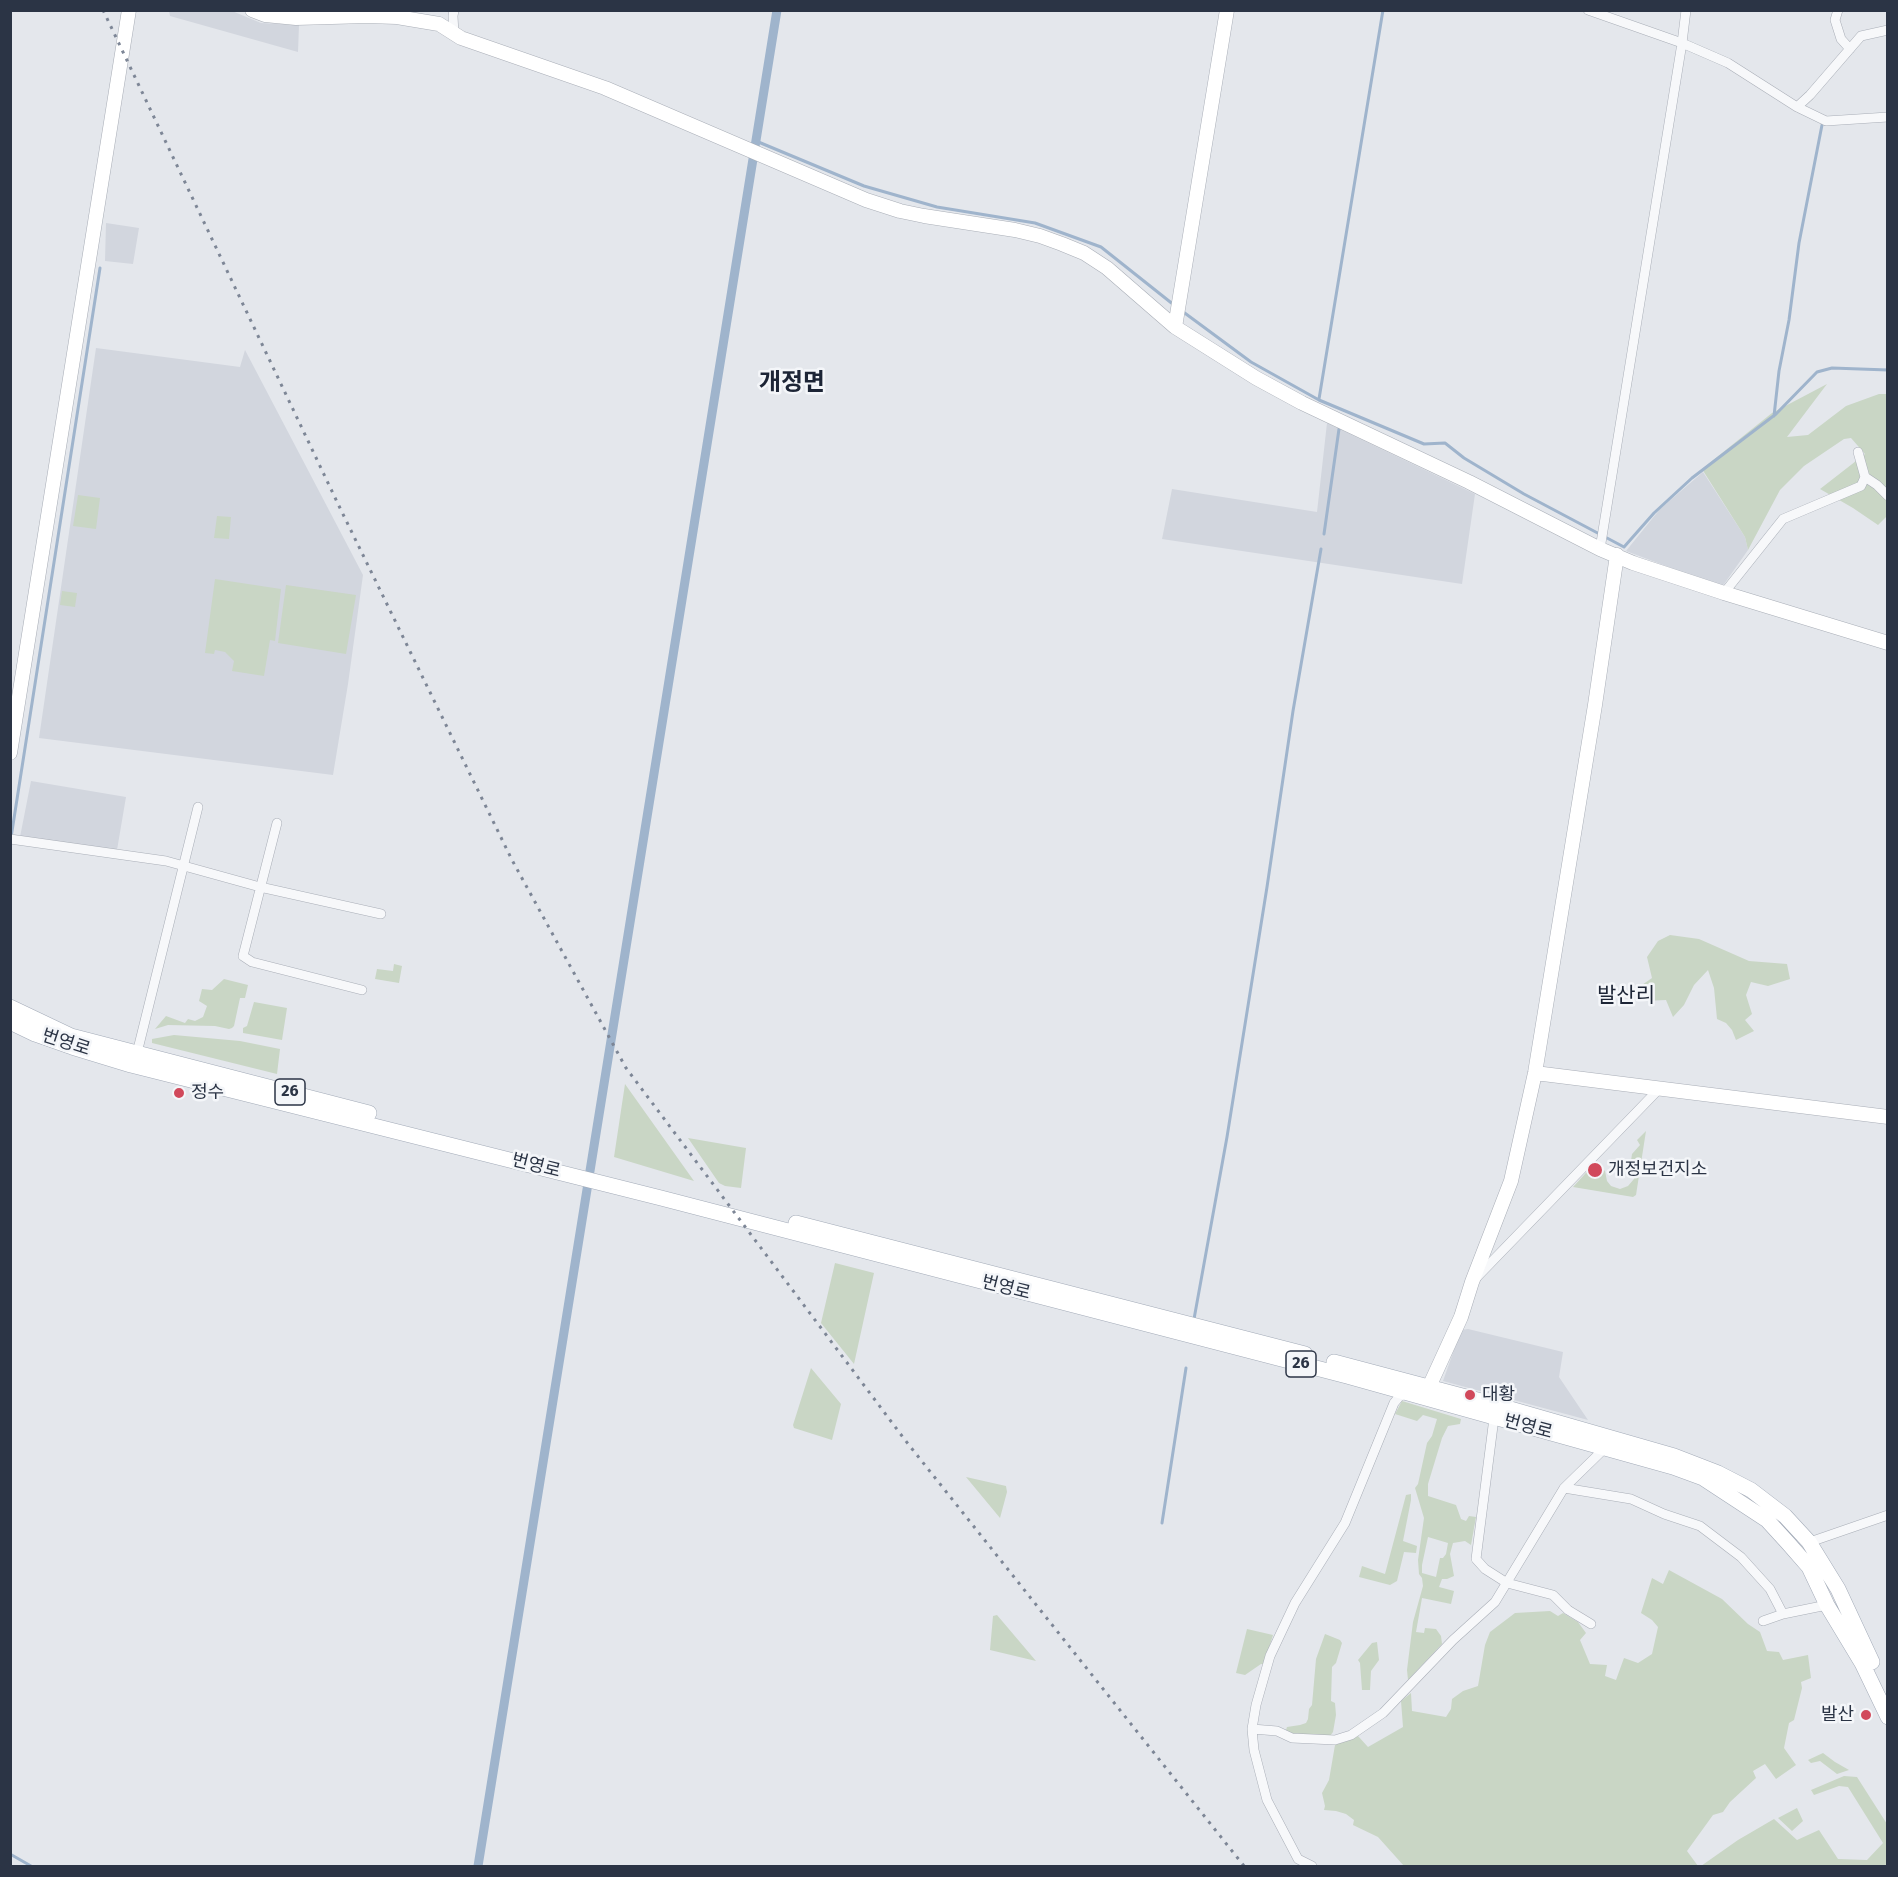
<!DOCTYPE html>
<meta charset="utf-8">
<style>
body{margin:0}
#map{position:relative;width:1898px;height:1877px;overflow:hidden;background:#e4e7ec;font-family:"Fira Sans",sans-serif}
canvas{display:block}
.frame{position:absolute;inset:0;border:12px solid #2b3445;pointer-events:none}
</style>
<div id="map">
<canvas width="1898" height="1877"></canvas>
<div class="frame"></div>
</div>
<script>
const c = document.querySelector('canvas').getContext('2d');
c.lineJoin = 'round';
function fillPath(path, color) {
  c.fillStyle = color;
  c.fill(path, 'evenodd');
}
function shape(rows) {
  const path = new Path2D();
  for (const r of rows) {
    path.moveTo(r[0], r[1]);
    for (let i = 2; i < r.length; i += 2) path.lineTo(r[i], r[i + 1]);
  }
  return path;
}
function strokePath(path, color, width, dash) {
  c.strokeStyle = color;
  c.lineWidth = width;
  c.lineCap = dash ? 'butt' : 'round';
  c.setLineDash(dash || []);
  c.stroke(path);
}
function write(font, color, halo, rows, align = 'center') {
  c.font = font + ' "Fira Sans","Noto Sans KR",sans-serif';
  c.lineWidth = 5;
  c.setLineDash([]);
  c.textBaseline = 'middle';
  c.strokeStyle = halo;
  c.fillStyle = color;
  for (const [text, x, y, turn = 0] of rows) {
    c.save();
    c.translate(x, y);
    c.rotate((+turn || 0) * Math.PI / 180);
    c.textAlign = isNaN(turn) ? turn : align;
    if (halo) c.strokeText(text, 0, 0);
    c.fillText(text, 0, 0);
    c.restore();
  }
}
fillPath(shape([
 [169,11,232,11,261,23,299,25,298,52,170,16],
 [106,223,139,228,133,264,105,261],
 [96,348,240,367,245,350,363,575,348,684,333,775,39,738],
 [1327,423,1475,494,1462,584,1162,539,1172,489,1317,512],
 [1703,472,1745,537,1748,550,1722,587,1626,551,1660,509],
 [31,781,126,797,117,850,20,837],
 [1468,1329,1563,1352,1559,1377,1588,1420,1443,1381,1461,1330]
]), '#d2d6de');
fillPath(shape([
 [1827,384,1787,437,1808,435,1846,406,1879,394,1887,394,1887,516,1878,525,1853,508,1820,489,1865,454,1851,438,1844,439,1804,466,1780,490,1748,550,1745,537,1702,469,1772,413],
 [78,495,100,498,96,529,73,526],
 [217,516,231,517,229,539,214,538],
 [215,579,281,589,275,641,270,640,264,676,232,671,234,661,225,652,215,650,214,654,205,653],
 [286,585,356,595,346,654,278,643],
 [62,591,77,593,75,607,60,605],
 [1670,935,1699,939,1749,961,1787,964,1790,979,1768,986,1751,982,1746,995,1752,1014,1745,1020,1754,1031,1736,1040,1732,1030,1726,1023,1717,1019,1714,988,1708,970,1694,985,1684,1005,1673,1017,1666,1000,1645,1001,1639,987,1652,978,1647,957,1658,941],
 [394,964,402,966,399,983,375,979,377,969,393,971],
 [224,979,248,985,245,998,240,998,234,1026,232,1028,229,1029,215,1026,168,1025,155,1029,166,1016,185,1023,188,1019,195,1021,203,1017,207,1006,199,1001,202,989,212,990],
 [254,1002,287,1008,282,1040,243,1033,243,1028,247,1026],
 [174,1035,240,1041,280,1049,277,1074,152,1043,152,1039],
 [625,1084,694,1181,614,1157],
 [1646,1131,1636,1195,1633,1197,1573,1187,1595,1163,1605,1171,1607,1181,1611,1186,1620,1189,1628,1186,1634,1179,1634,1170,1631,1161,1632,1154,1640,1145,1637,1140],
 [688,1138,746,1148,741,1188,725,1186,719,1183],
 [835,1263,874,1273,854,1364,821,1323],
 [811,1368,841,1404,832,1440,794,1428,793,1425],
 [1402,1401,1461,1419,1460,1424,1448,1426,1442,1438,1428,1484,1428,1496,1456,1505,1461,1519,1466,1521,1469,1516,1476,1517,1471,1545,1465,1541,1453,1543,1450,1554,1454,1576,1447,1579,1442,1579,1439,1587,1454,1591,1451,1604,1422,1598,1416,1632,1424,1633,1425,1628,1436,1629,1441,1636,1442,1644,1408,1680,1407,1670,1413,1622,1423,1586,1422,1578,1419,1574,1418,1560,1424,1518,1415,1488,1418,1484,1427,1443,1432,1436,1437,1419,1423,1415,1417,1421,1395,1414],
 [1428,1537,1448,1543,1446,1554,1443,1558,1440,1558,1436,1577,1422,1573,1422,1565],
 [966,1477,1006,1486,1007,1492,1000,1518],
 [1411,1494,1411,1500,1403,1541,1417,1546,1416,1553,1404,1552,1397,1581,1390,1585,1359,1577,1362,1566,1385,1574,1406,1495],
 [1669,1570,1722,1599,1748,1624,1760,1632,1767,1651,1779,1652,1783,1660,1808,1655,1811,1678,1801,1682,1802,1688,1794,1720,1789,1723,1784,1748,1796,1765,1776,1779,1765,1764,1753,1771,1756,1778,1730,1802,1723,1812,1713,1815,1687,1851,1698,1866,1404,1866,1378,1837,1353,1825,1354,1820,1346,1814,1336,1811,1324,1810,1325,1806,1322,1793,1329,1780,1335,1745,1358,1736,1368,1747,1403,1727,1401,1701,1411,1693,1412,1711,1446,1717,1451,1709,1452,1699,1463,1691,1478,1686,1485,1645,1490,1632,1515,1613,1550,1611,1558,1616,1563,1613,1578,1622,1586,1633,1580,1640,1590,1664,1607,1665,1605,1676,1616,1680,1624,1658,1638,1663,1652,1654,1658,1627,1652,1620,1641,1613,1652,1578,1663,1584],
 [997,1615,1036,1661,990,1650,993,1616],
 [1247,1629,1273,1635,1264,1664,1261,1664,1245,1675,1236,1673],
 [1325,1634,1340,1640,1342,1643,1336,1663,1332,1667,1331,1701,1335,1703,1336,1715,1333,1732,1330,1736,1292,1734,1286,1730,1287,1727,1300,1725,1306,1723,1308,1719,1309,1709,1312,1705,1316,1659],
 [1377,1642,1379,1660,1371,1671,1370,1690,1362,1690,1360,1663,1358,1660,1372,1643],
 [1823,1753,1835,1762,1849,1770,1837,1774,1820,1761,1811,1763,1808,1760],
 [1844,1776,1857,1777,1887,1824,1887,1866,1701,1866,1738,1840,1774,1819,1797,1840,1819,1830,1838,1859,1867,1860,1883,1843,1848,1787,1839,1786,1814,1795,1811,1790],
 [1797,1808,1803,1821,1792,1831,1778,1818]
]), '#c9d6c5');
strokePath(shape([
 [756,141,864,186,937,207,1035,223,1101,247,1174,305],
 [1182,311,1251,362,1319,400,1424,444,1445,443,1464,458,1524,494,1624,547,1654,513,1692,478,1776,414,1817,372,1832,368,1888,370],
 [1319,399,1383,10],
 [1774,416,1779,371,1789,320,1799,243,1822,125],
 [1324,534,1339,429],
 [10,844,100,268],
 [1194,1319,1227,1137,1267,887,1293,711,1321,549],
 [1162,1523,1186,1368],
 [10,1854,31,1866]
]), '#9fb4cc', 3);
strokePath(shape([
 [478,1866,777,10]
]), '#9fb4cc', 9);
const street = shape([
 [1588,10,1682,43,1728,63,1797,107,1810,95,1861,36,1888,30],
 [1838,10,1835,20,1841,39,1850,49],
 [454,34,453,16,454,10],
 [1797,107,1826,121,1888,117],
 [1858,452,1865,477,1877,485,1888,496],
 [1600,549,1682,43,1686,10],
 [1724,593,1783,519,1861,486,1865,477],
 [277,823,243,956,252,962,362,990],
 [10,839,166,861,260,887,381,914],
 [137,1053,198,807],
 [1476,1278,1658,1090],
 [1494,1418,1476,1559,1485,1569,1507,1583,1553,1595,1568,1610,1591,1624],
 [1564,1488,1631,1499,1664,1514,1700,1526,1741,1557,1770,1589,1783,1614],
 [1807,1543,1888,1515],
 [1763,1621,1783,1614,1827,1605],
 [1252,1729,1277,1731,1292,1738,1335,1740,1351,1735,1383,1713,1453,1640,1495,1602,1564,1488,1605,1448],
 [1312,1866,1298,1859,1267,1800,1254,1750,1252,1729,1256,1705,1270,1656,1295,1603,1345,1523,1394,1403,1399,1397,1406,1393]
]);
const secondary = shape([
 [252,10,265,15,296,18,367,16,397,17,439,24,461,38,605,88,866,200,900,211,924,216,1015,230,1040,236,1062,244,1084,253,1107,268,1175,327,1256,378,1302,403,1469,482,1600,549,1633,563,1724,593,1888,643],
 [1175,327,1227,10],
 [10,753,129,10],
 [1535,1073,1888,1117],
 [1429,1387,1461,1317,1472,1282,1511,1181,1535,1073,1595,705,1617,555]
]);
const primary = shape([
 [10,1007,71,1036,369,1113],
 [10,1022,35,1034,72,1047,131,1065,661,1198,1347,1376,1673,1467,1703,1478,1767,1520,1788,1543,1809,1567,1827,1605,1862,1663,1888,1717],
 [796,1223,1305,1354],
 [1334,1362,1500,1406,1674,1456,1718,1473,1751,1490,1785,1516,1809,1542,1838,1589,1872,1662]
]);
strokePath(street, '#a9aeb7', 10);
strokePath(secondary, '#a9aeb7', 15);
strokePath(primary, '#a3abb8', 16);
strokePath(street, '#f7f8fa', 9);
strokePath(secondary, '#fff', 14);
strokePath(primary, '#fff', 15);
strokePath(shape([
 [103,10,339,506,512,860,626,1068,905,1440,1244,1866]
]), '#7d8696', 3, [3, 6]);
for (const [x, y, r, color] of [
 [179,1093,6,"#d1495b"],
 [1595,1170,8,"#d1495b"],
 [1470,1395,6,"#d1495b"],
 [1866,1715,6,"#d1495b"]
]) {
  const dot = new Path2D();
  dot.arc(x, y, r, 0, 2 * Math.PI);
  c.fillStyle = color;
  c.fill(dot);
  strokePath(dot, '#f4f6f9', 2);
}
for (const [x, y, w] of [
 [290,1092,30],
 [1301,1364,30]
]) {
  const box = new Path2D();
  box.roundRect(x - w / 2, y - 13, w, 26, 4.5);
  c.fillStyle = '#f4f6f9';
  c.fill(box);
  strokePath(box, '#2b3445', 1.5);
}
write('bold 16px', '#2b3445', null, [
 ["26",290,1092],
 ["26",1301,1364]
]);
write('18px', '#2b3445', '#f4f6f9', [
 ["번영로",66,1043,18],
 ["번영로",536,1166,14],
 ["번영로",1006,1288,14],
 ["번영로",1528,1427,15]
]);
write('18px', '#2b3445', '#f4f6f9', [
 ["정수",191,1093],
 ["개정보건지소",1608,1170],
 ["대황",1482,1395],
 ["발산",1854,1715,"right"]
], 'left');
write('21px', '#1d2536', '#f4f6f9', [
 ["발산리",1626,996]
]);
write('bold 24px', '#1d2536', '#f4f6f9', [
 ["개정면",792,383]
]);
</script>
